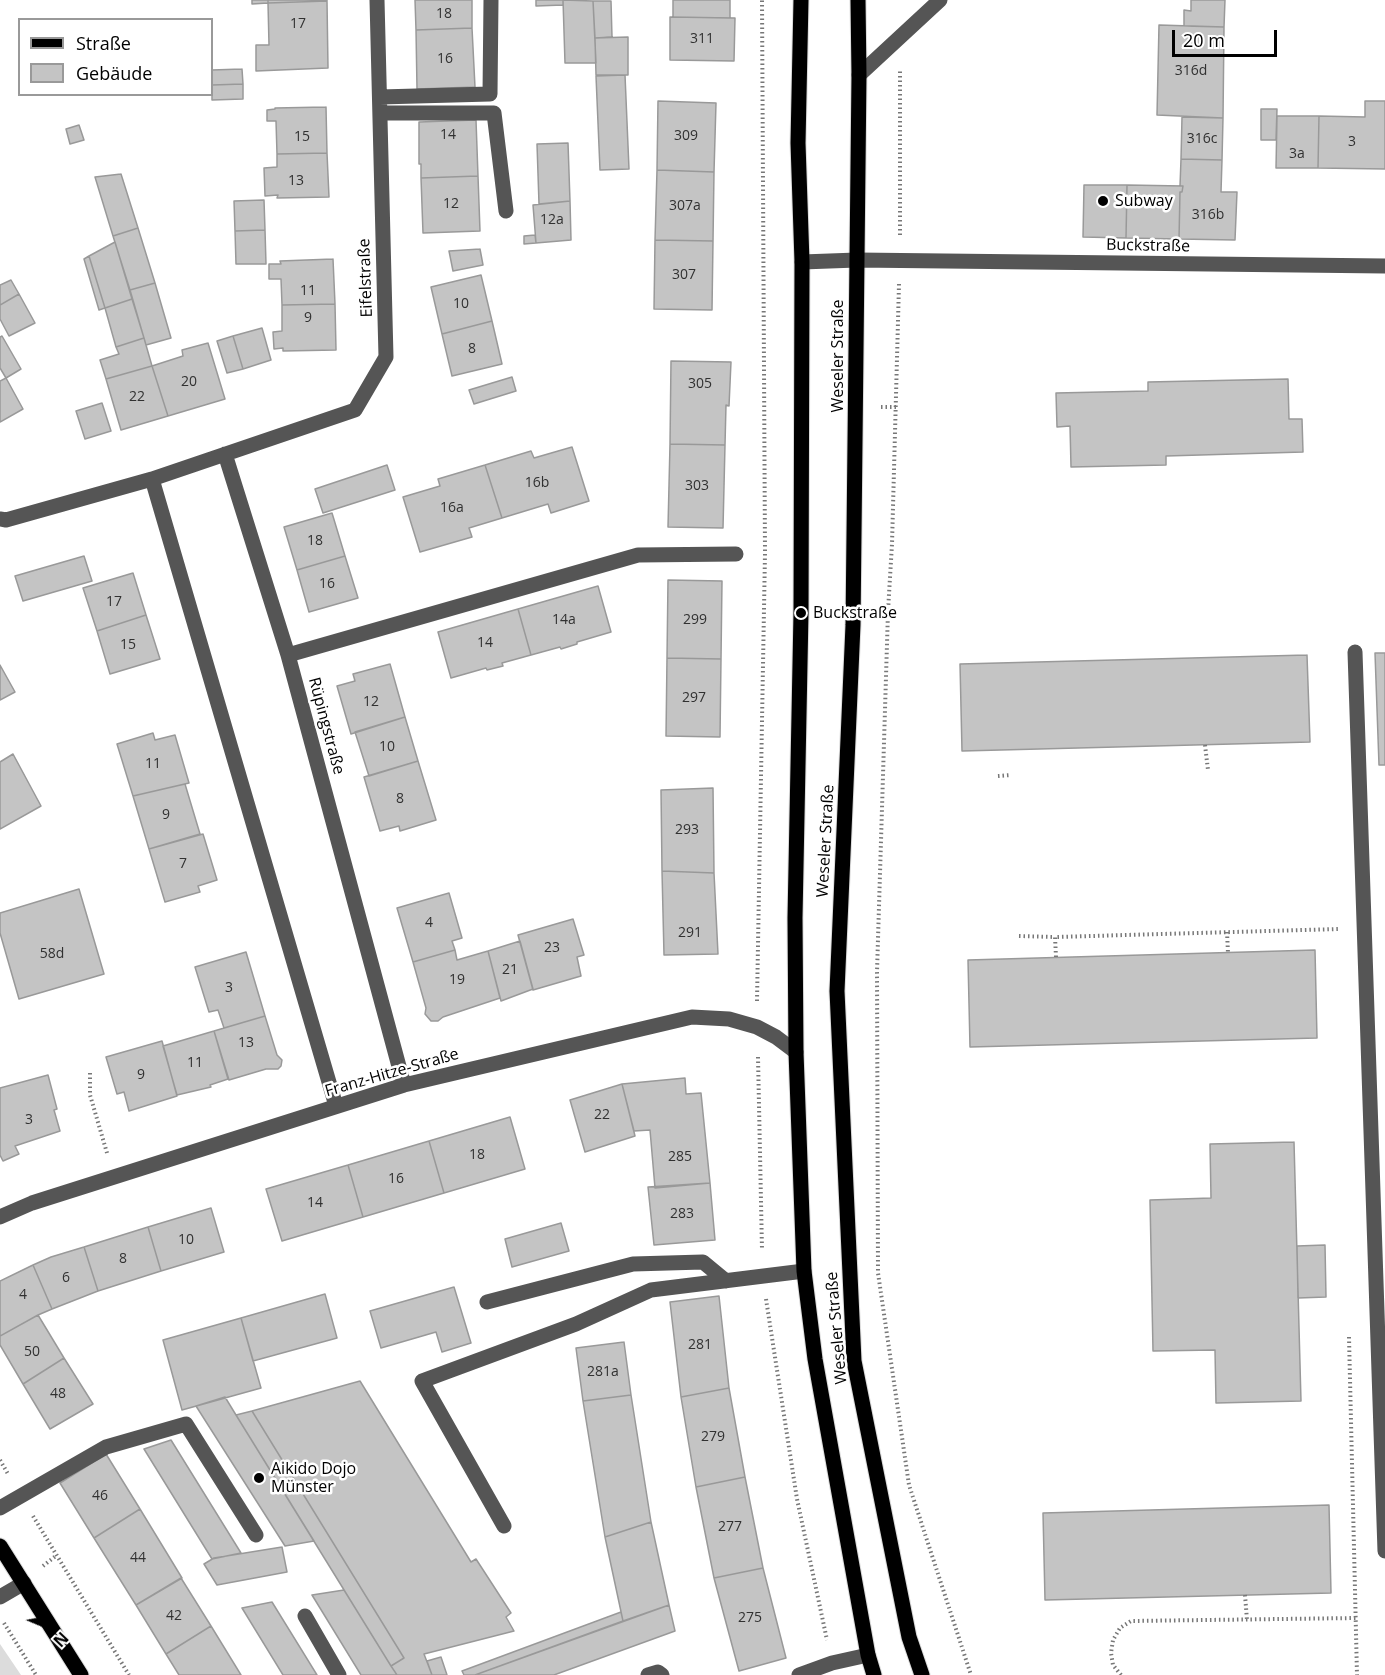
<!DOCTYPE html>
<meta charset="utf-8">
<style>
body{margin:0}
#map{position:relative;width:1385px;height:1675px;overflow:hidden;background:#fff;font-family:"Open Sans",sans-serif}
canvas{display:block}
.legend{position:absolute;left:18px;top:18px;width:195px;height:78px;box-sizing:border-box;background:#fff;border:2px solid #999;margin:0;padding:8px 10px;list-style:none;font-size:18px;color:#000}
.legend li{display:flex;align-items:center;gap:12px;height:30px}
.legend b{width:30px;border:2px solid #999}
.north{position:absolute;left:18px;top:1597px;width:60px;height:60px;-webkit-text-stroke:4px #fff;paint-order:stroke;rotate:134deg;font-size:16px;font-weight:700;line-height:24px;text-align:center;color:#000}
.north::after{content:'';display:block;margin:auto;width:21px;height:27px;background:#000;clip-path:polygon(50% 0,100% 100%,50% 72%,0 100%)}
.scale{position:absolute;left:1172px;top:30px;width:105px;height:27px;box-sizing:border-box;border:3px solid #000;border-top:0;padding-left:8px;font-size:18px;line-height:21px;white-space:nowrap;color:#000;-webkit-text-stroke:4px #fff;paint-order:stroke}
</style>
<div id="map">
<canvas width="1385" height="1675"></canvas>
<ul class="legend">
<li><b style="height:8px;background:#000"></b>Straße</li>
<li><b style="height:16px;background:#c4c4c4"></b>Gebäude</li>
</ul>
<div class="north">N</div>
<div class="scale">20 m</div>
</div>
<script>
const c = document.querySelector('canvas').getContext('2d');
c.lineJoin = 'round';
function fillPath(path, color) {
  c.fillStyle = color;
  c.fill(path, 'evenodd');
}
function shape(rows) {
  const path = new Path2D();
  for (const r of rows) {
    path.moveTo(r[0], r[1]);
    for (let i = 2; i < r.length; i += 2) path.lineTo(r[i], r[i + 1]);
  }
  return path;
}
function strokePath(path, color, width, dash) {
  c.strokeStyle = color;
  c.lineWidth = width;
  c.lineCap = dash ? 'butt' : 'round';
  c.setLineDash(dash || []);
  c.stroke(path);
}
function write(font, color, halo, rows, align = 'center') {
  c.font = font + ' "Open Sans",sans-serif';
  c.lineWidth = 5;
  c.setLineDash([]);
  c.textBaseline = 'middle';
  c.strokeStyle = halo;
  c.fillStyle = color;
  for (const [text, x, y, turn = 0] of rows) {
    c.save();
    c.translate(x, y);
    c.rotate((+turn || 0) * Math.PI / 180);
    c.textAlign = isNaN(turn) ? turn : align;
    if (halo) c.strokeText(text, 0, 0);
    c.fillText(text, 0, 0);
    c.restore();
  }
}
fillPath(shape([
 [0,1644,21,1675,0,1675]
]), '#dcdcdc');
const building = shape([
 [252,0,268,0,268,3,252,4,252,0],
 [268,0,327,0,327,1,268,3,268,0],
 [415,0,472,0,472,28,416,30,415,0],
 [536,0,563,0,563,5,536,6,536,0],
 [563,0,593,1,596,63,565,63,563,0],
 [673,0,730,0,730,18,673,17,673,0],
 [1191,0,1225,0,1224,27,1184,26,1184,10,1191,11,1191,0],
 [327,1,328,68,256,71,256,45,269,45,268,3,327,1],
 [593,1,611,1,612,37,595,38,593,1],
 [670,17,735,18,734,61,670,60,670,17],
 [1159,25,1224,27,1223,118,1157,115,1159,25],
 [472,28,475,87,417,89,416,30,472,28],
 [628,37,628,75,596,75,595,38,628,37],
 [242,69,243,84,212,85,212,70,242,69],
 [625,75,629,169,600,170,596,76,625,75],
 [243,84,243,99,212,100,212,85,243,84],
 [658,101,716,103,714,172,657,170,658,101],
 [1365,101,1385,101,1385,169,1318,168,1319,116,1365,117,1365,101],
 [326,107,327,153,277,154,276,121,267,121,267,110,275,109,275,108,326,107],
 [1261,109,1277,109,1276,140,1261,140,1261,109],
 [1277,116,1319,116,1318,168,1276,168,1277,116],
 [1182,117,1223,118,1222,160,1181,159,1182,117],
 [476,120,478,176,421,178,421,164,419,164,419,122,476,120],
 [79,125,84,140,70,144,66,129,79,125],
 [568,143,570,201,539,204,537,144,568,143],
 [327,153,329,197,277,198,278,195,265,196,264,168,277,167,277,154,327,153],
 [1181,159,1222,160,1221,192,1237,192,1235,240,1179,239,1180,192,1182,192,1183,186,1180,186,1181,159],
 [657,170,714,172,713,241,655,240,657,170],
 [121,174,138,228,113,236,95,177,121,174],
 [478,176,480,231,423,233,421,178,478,176],
 [1084,185,1127,185,1126,238,1083,237,1084,185],
 [1127,185,1183,186,1182,192,1180,192,1179,239,1126,238,1127,185],
 [264,200,265,230,235,231,234,201,264,200],
 [570,201,571,240,536,243,533,205,570,201],
 [138,228,155,283,130,290,113,236,138,228],
 [265,230,266,264,236,264,235,231,265,230],
 [535,235,536,243,524,244,524,236,535,235],
 [655,240,713,241,712,310,654,309,655,240],
 [115,242,132,299,105,308,89,256,115,242],
 [480,249,483,265,453,271,449,251,480,249],
 [89,256,105,308,99,310,84,259,89,256],
 [333,259,335,304,282,305,281,279,269,279,269,264,281,264,280,261,333,259],
 [481,275,492,321,442,334,431,287,481,275],
 [11,280,19,294,0,305,0,285,11,280],
 [155,283,171,338,146,345,130,290,155,283],
 [19,294,35,323,9,336,0,319,0,305,19,294],
 [132,299,144,338,116,347,105,308,132,299],
 [335,304,336,350,283,351,283,348,274,349,273,332,282,331,282,305,335,304],
 [492,321,502,364,452,376,442,334,492,321],
 [262,328,271,360,243,369,233,336,262,328],
 [2,336,21,369,6,378,0,368,0,337,2,336],
 [233,336,243,369,227,373,217,341,233,336],
 [144,338,152,366,106,379,100,360,119,354,116,347,144,338],
 [208,343,225,399,168,416,152,366,183,356,182,350,208,343],
 [671,361,731,362,729,406,726,405,725,445,670,444,671,361],
 [152,366,168,416,121,430,106,379,152,366],
 [512,377,516,391,474,404,469,390,512,377],
 [6,378,23,409,0,422,0,381,6,378],
 [1288,379,1289,419,1302,419,1303,452,1166,456,1166,465,1071,467,1070,426,1057,427,1056,393,1148,391,1148,382,1288,379],
 [102,403,111,431,85,439,76,411,102,403],
 [670,444,725,445,723,528,668,527,670,444],
 [572,447,589,501,551,513,548,504,502,518,485,465,531,451,534,458,572,447],
 [387,465,395,490,323,513,315,489,387,465],
 [485,465,502,518,469,528,472,537,420,552,403,497,440,486,438,479,485,465],
 [332,513,345,556,297,570,284,527,332,513],
 [84,556,92,581,23,601,15,576,84,556],
 [345,556,358,598,309,612,297,570,345,556],
 [133,573,146,615,97,631,83,588,133,573],
 [668,580,722,581,721,659,667,658,668,580],
 [598,586,611,632,577,642,577,644,561,649,560,647,531,655,518,609,598,586],
 [518,609,531,655,502,663,503,666,487,670,486,668,451,678,438,632,518,609],
 [146,615,160,659,110,674,97,631,146,615],
 [1375,653,1385,653,1385,765,1379,765,1375,653],
 [1307,655,1310,742,962,751,960,664,1307,655],
 [667,658,721,659,720,737,666,736,667,658],
 [390,664,405,717,351,734,337,686,355,681,353,674,390,664],
 [0,665,15,692,0,700,0,665],
 [405,717,418,761,369,776,355,732,405,717],
 [153,733,155,740,175,735,189,783,133,796,117,744,153,733],
 [13,754,41,806,0,829,0,762,13,754],
 [418,761,436,820,400,831,399,826,380,831,364,777,418,761],
 [185,784,200,834,149,849,133,796,185,784],
 [713,788,714,873,662,871,661,790,713,788],
 [203,834,217,880,198,886,200,892,165,902,149,849,203,834],
 [662,871,714,873,718,954,664,955,662,871],
 [79,889,104,974,19,999,0,933,0,913,79,889],
 [449,893,462,938,452,941,455,950,413,962,397,908,449,893],
 [573,919,584,955,577,957,581,976,533,990,518,935,573,919],
 [520,941,533,989,501,1001,488,951,520,941],
 [455,950,457,960,488,951,500,998,443,1017,438,1021,431,1021,425,1014,426,1008,413,962,455,950],
 [1315,950,1317,1038,970,1047,968,960,1315,950],
 [246,952,265,1016,224,1028,218,1010,209,1012,195,967,246,952],
 [265,1016,277,1055,282,1060,281,1066,278,1069,266,1069,229,1080,214,1031,265,1016],
 [214,1031,228,1079,210,1085,211,1087,177,1095,163,1046,214,1031],
 [162,1041,177,1096,129,1111,124,1092,117,1094,106,1057,162,1041],
 [48,1075,57,1109,54,1110,60,1131,15,1146,19,1154,3,1161,0,1155,0,1088,48,1075],
 [685,1078,686,1094,701,1093,710,1183,655,1188,650,1130,634,1131,622,1084,685,1078],
 [622,1084,635,1136,585,1152,570,1100,622,1084],
 [510,1117,525,1169,444,1193,429,1141,510,1117],
 [429,1141,444,1193,363,1217,348,1165,429,1141],
 [1294,1142,1301,1401,1216,1403,1215,1350,1153,1351,1150,1200,1211,1198,1210,1144,1294,1142],
 [348,1165,363,1217,282,1241,266,1189,348,1165],
 [710,1183,715,1240,654,1245,648,1187,710,1183],
 [211,1208,224,1252,161,1271,148,1227,211,1208],
 [561,1223,569,1251,512,1267,505,1239,561,1223],
 [148,1227,161,1271,98,1291,84,1247,148,1227],
 [1325,1245,1326,1297,1298,1298,1297,1246,1325,1245],
 [84,1247,98,1291,52,1309,33,1265,51,1257,84,1247],
 [33,1265,52,1309,38,1315,0,1336,0,1281,33,1265],
 [454,1287,471,1343,442,1352,436,1332,381,1348,370,1311,454,1287],
 [325,1294,337,1338,253,1361,241,1318,325,1294],
 [719,1296,729,1388,681,1397,670,1302,719,1296],
 [38,1315,64,1358,23,1384,0,1345,0,1336,38,1315],
 [241,1318,261,1388,182,1410,163,1340,241,1318],
 [624,1342,631,1395,583,1401,576,1348,624,1342],
 [64,1358,93,1404,50,1429,23,1384,64,1358],
 [360,1381,471,1562,476,1559,511,1613,506,1617,514,1631,424,1654,432,1675,397,1675,391,1666,404,1658,252,1411,360,1381],
 [729,1388,745,1477,696,1487,681,1397,729,1388],
 [631,1395,651,1522,605,1537,583,1401,631,1395],
 [225,1397,236,1415,314,1541,285,1546,196,1406,225,1397],
 [252,1411,404,1658,391,1666,236,1415,252,1411],
 [171,1440,241,1553,212,1559,144,1449,171,1440],
 [106,1454,140,1509,94,1538,60,1483,106,1454],
 [745,1477,763,1568,714,1578,696,1487,745,1477],
 [1329,1505,1331,1593,1045,1600,1043,1513,1329,1505],
 [140,1509,182,1578,136,1605,94,1538,140,1509],
 [651,1522,669,1605,623,1621,605,1537,651,1522],
 [282,1547,287,1572,217,1585,204,1564,214,1558,282,1547],
 [763,1568,786,1658,739,1671,714,1578,763,1568],
 [181,1578,211,1626,166,1654,136,1605,181,1578],
 [344,1590,391,1666,397,1675,361,1675,312,1595,344,1590],
 [272,1602,317,1675,283,1675,242,1608,272,1602],
 [669,1605,675,1631,554,1675,475,1675,669,1605],
 [621,1612,623,1621,475,1675,464,1675,462,1671,621,1612],
 [211,1626,241,1675,179,1675,166,1654,211,1626],
 [441,1657,447,1675,432,1675,427,1661,441,1657]
]);
fillPath(building, '#c4c4c4');
strokePath(building, '#999', 1.5);
const major = shape([
 [801,0,798,143,802,262,801,613,795,918,796,1052,804,1271,815,1359,868,1655,874,1675],
 [858,0,859,75,853,625,837,991,854,1361,909,1637,922,1675],
 [0,1546,81,1675]
]);
strokePath(major, '#dbdbdb', 17);
strokePath(shape([
 [900,235,900,71],
 [899,284,892,544,888,611,877,972,878,1273,909,1485,971,1675],
 [881,407,896,407],
 [1205,745,1208,770],
 [998,776,1011,775],
 [1227,932,1228,953],
 [1019,936,1055,937],
 [1056,957,1055,937,1340,929],
 [757,1001,765,553,762,0],
 [758,1057,762,1250],
 [90,1073,90,1095,107,1153],
 [766,1299,797,1499,827,1640],
 [1349,1337,1357,1675],
 [0,1460,8,1474],
 [33,1516,129,1675],
 [43,1566,57,1555],
 [1245,1595,1247,1620],
 [4,1623,36,1675],
 [1121,1675,1113,1665,1111,1653,1113,1640,1120,1628,1131,1621,1356,1618]
]), '#777', 4, [1.5, 3]);
strokePath(shape([
 [859,75,940,0],
 [380,97,490,94,491,0],
 [380,113,494,113,506,211],
 [802,262,857,260,1385,266],
 [225,454,288,655,404,1085],
 [152,479,336,1106],
 [0,519,6,520,152,479,355,410,386,357,377,0],
 [1355,652,1385,1551],
 [288,655,638,555,736,554],
 [0,1217,32,1203,404,1085,692,1017,729,1019,757,1027,776,1037,796,1052],
 [487,1302,633,1264,703,1262,726,1281],
 [0,1508,106,1447,186,1424,256,1535],
 [504,1526,422,1381,576,1324,651,1290,804,1271],
 [0,1597,24,1583],
 [305,1616,339,1675],
 [648,1675,658,1672,662,1675],
 [799,1675,832,1663,868,1655]
]), '#555', 15);
strokePath(major, '#000', 15);
for (const [x, y, r, color] of [
 [1103,201,6,"#000"],
 [801,613,6,"#000"],
 [259,1478,6,"#000"]
]) {
  const dot = new Path2D();
  dot.arc(x, y, r, 0, 2 * Math.PI);
  c.fillStyle = color;
  c.fill(dot);
  strokePath(dot, '#fff', 2);
}
write('14px', '#313131', null, [
 ["18",444,14],
 ["17",298,24],
 ["311",702,39],
 ["16",445,59],
 ["316d",1191,71],
 ["14",448,135],
 ["309",686,136],
 ["15",302,137],
 ["316c",1202,139],
 ["3",1352,142],
 ["3a",1297,154],
 ["13",296,181],
 ["12",451,204],
 ["307a",685,206],
 ["316b",1208,215],
 ["12a",552,220],
 ["307",684,275],
 ["11",308,291],
 ["10",461,304],
 ["9",308,318],
 ["8",472,349],
 ["20",189,382],
 ["305",700,384],
 ["22",137,397],
 ["16b",537,483],
 ["303",697,486],
 ["16a",452,508],
 ["18",315,541],
 ["16",327,584],
 ["17",114,602],
 ["14a",564,620],
 ["299",695,620],
 ["14",485,643],
 ["15",128,645],
 ["297",694,698],
 ["12",371,702],
 ["10",387,747],
 ["11",153,764],
 ["8",400,799],
 ["9",166,815],
 ["293",687,830],
 ["7",183,864],
 ["4",429,923],
 ["291",690,933],
 ["23",552,948],
 ["58d",52,954],
 ["21",510,970],
 ["19",457,980],
 ["3",229,988],
 ["13",246,1043],
 ["11",195,1063],
 ["9",141,1075],
 ["22",602,1115],
 ["3",29,1120],
 ["18",477,1155],
 ["285",680,1157],
 ["16",396,1179],
 ["14",315,1203],
 ["283",682,1214],
 ["10",186,1240],
 ["8",123,1259],
 ["6",66,1278],
 ["4",23,1295],
 ["281",700,1345],
 ["50",32,1352],
 ["281a",603,1372],
 ["48",58,1394],
 ["279",713,1437],
 ["46",100,1496],
 ["277",730,1527],
 ["44",138,1558],
 ["42",174,1616],
 ["275",750,1618]
]);
write('16px', '#000', '#fff', [
 ["Subway",1115,201],
 ["Buckstraße",813,613],
 ["Aikido Dojo",271,1469],
 ["Münster",271,1487]
], 'left');
write('16px', '#000', '#fff', [
 ["Buckstraße",1148,246,1],
 ["Eifelstraße",366,278,-92],
 ["Weseler Straße",838,356,-90],
 ["Rüpingstraße",326,726,75],
 ["Weseler Straße",826,841,-87],
 ["Franz-Hitze-Straße",392,1073,-16],
 ["Weseler Straße",837,1328,-95]
]);
</script>
